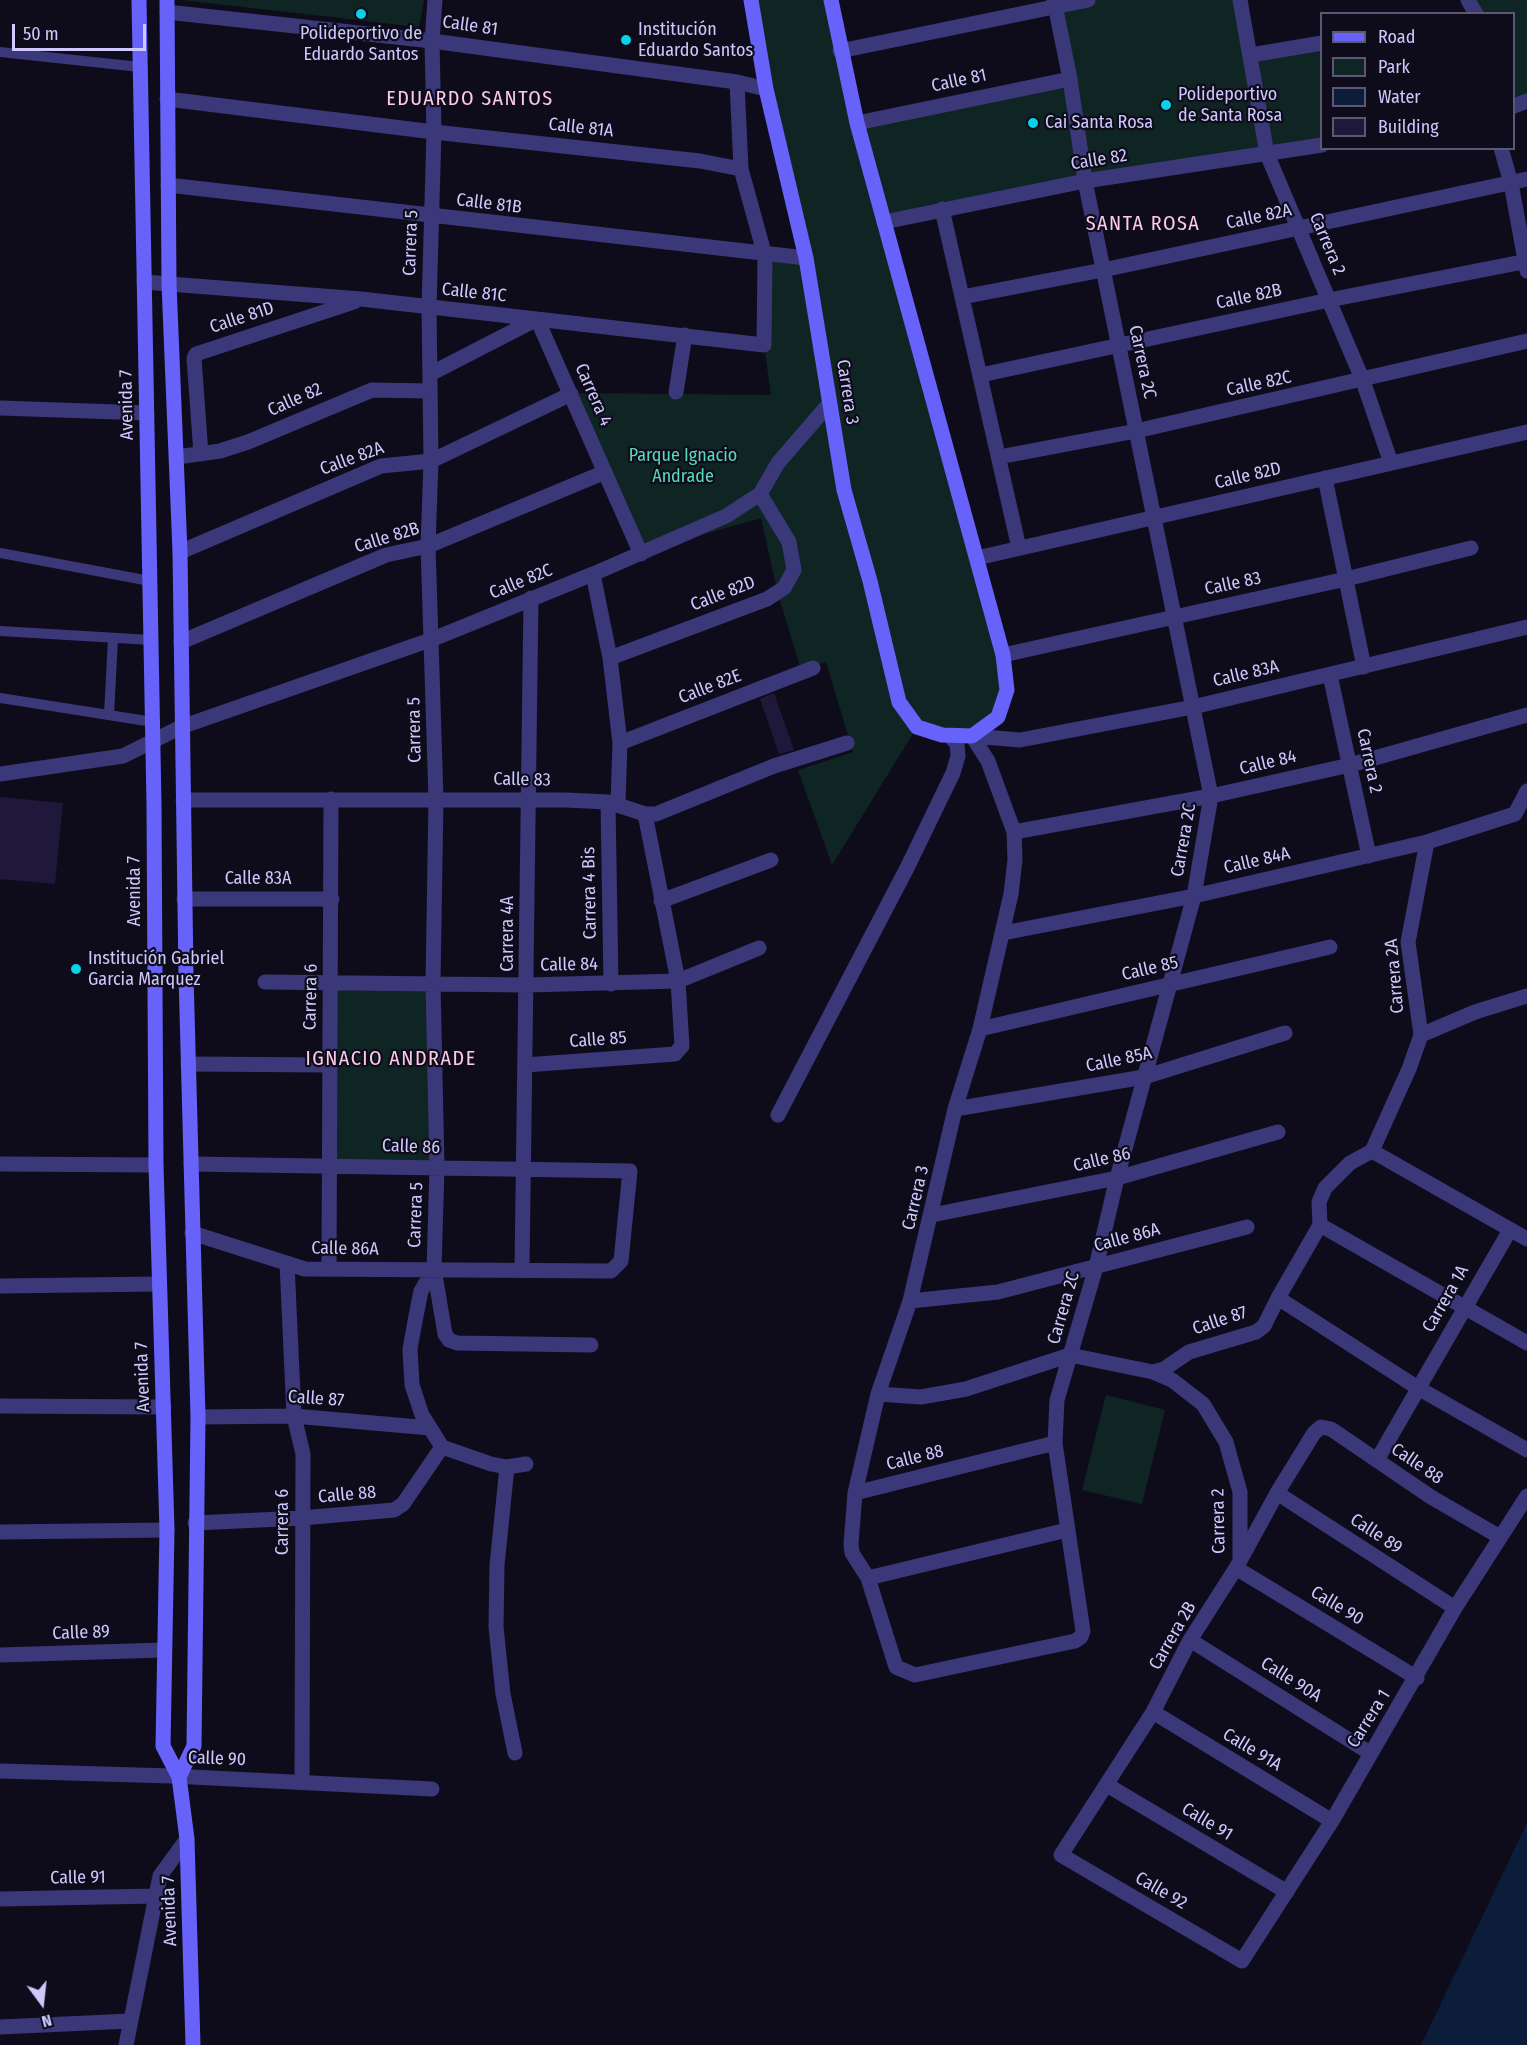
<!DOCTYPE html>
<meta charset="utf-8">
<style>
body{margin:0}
#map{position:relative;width:1527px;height:2045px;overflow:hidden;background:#0e0c1b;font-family:"Fira Sans Condensed",sans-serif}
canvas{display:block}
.legend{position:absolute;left:1320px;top:12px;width:195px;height:138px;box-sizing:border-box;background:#0e0c1b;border:2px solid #5b5775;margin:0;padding:8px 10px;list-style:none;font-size:18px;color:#cec8fd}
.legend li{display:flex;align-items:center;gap:12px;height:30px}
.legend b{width:30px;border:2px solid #5b5775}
.north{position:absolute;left:12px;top:1973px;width:60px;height:60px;-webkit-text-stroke:4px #0e0c1b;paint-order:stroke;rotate:165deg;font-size:16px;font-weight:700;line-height:24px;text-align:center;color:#cec8fd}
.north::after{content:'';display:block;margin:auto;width:21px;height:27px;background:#cec8fd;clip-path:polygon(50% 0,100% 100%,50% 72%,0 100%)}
.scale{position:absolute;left:12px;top:24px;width:134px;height:27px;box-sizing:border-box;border:3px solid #cec8fd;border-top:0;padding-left:8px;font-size:18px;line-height:21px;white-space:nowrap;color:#cec8fd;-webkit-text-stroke:4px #0e0c1b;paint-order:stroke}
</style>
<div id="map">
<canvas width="1527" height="2045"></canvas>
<ul class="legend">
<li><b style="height:8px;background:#6762fa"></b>Road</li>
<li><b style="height:16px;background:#0f2524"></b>Park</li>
<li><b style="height:16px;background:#0c1d3a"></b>Water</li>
<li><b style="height:16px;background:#20183b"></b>Building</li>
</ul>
<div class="north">N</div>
<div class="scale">50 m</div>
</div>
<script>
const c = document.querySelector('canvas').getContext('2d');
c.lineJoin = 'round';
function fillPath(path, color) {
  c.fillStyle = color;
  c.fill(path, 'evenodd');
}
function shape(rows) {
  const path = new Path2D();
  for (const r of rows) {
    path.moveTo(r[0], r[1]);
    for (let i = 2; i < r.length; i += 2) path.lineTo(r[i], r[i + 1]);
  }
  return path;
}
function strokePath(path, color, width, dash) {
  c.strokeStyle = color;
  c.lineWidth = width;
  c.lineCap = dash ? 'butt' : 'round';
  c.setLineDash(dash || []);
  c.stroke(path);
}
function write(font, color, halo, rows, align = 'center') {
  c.font = font + ' "Fira Sans Condensed",sans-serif';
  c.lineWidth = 4.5;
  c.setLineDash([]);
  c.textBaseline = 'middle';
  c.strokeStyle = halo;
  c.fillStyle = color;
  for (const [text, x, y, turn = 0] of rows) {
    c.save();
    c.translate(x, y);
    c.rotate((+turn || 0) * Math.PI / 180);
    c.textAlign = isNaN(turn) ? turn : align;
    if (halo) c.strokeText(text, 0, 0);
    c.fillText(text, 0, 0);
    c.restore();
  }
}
fillPath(shape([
 [182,0,424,0,419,27],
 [751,0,831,0,856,122,1068,79,1055,6,1088,0,1240,0,1252,55,1321,43,1321,145,885,222,1005,688,997,715,972,734,917,727,832,865,798,770,853,752,826,662,801,670,778,594,761,518,641,552,573,393,771,395,764,345,765,256,805,258],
 [1468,0,1527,0,1527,101,1514,106,1514,14,1476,13],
 [333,985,430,986,434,1165,331,1162],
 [1106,1395,1165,1410,1142,1504,1082,1490]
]), '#0f2524');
fillPath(shape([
 [1527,1823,1527,2045,1421,2045]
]), '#0c1d3a');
fillPath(shape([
 [774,693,794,750,779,754,760,699],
 [0,797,63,803,55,884,0,879]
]), '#20183b');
strokePath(shape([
 [0,52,140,67],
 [0,553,150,581],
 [0,631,151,640],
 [0,698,153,722],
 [109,715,113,638]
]), '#3b3879', 10);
strokePath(shape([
 [435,0,432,41,434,132,429,307,431,461,428,546,436,799,433,983,437,1167,434,1269,421,1291,416,1316,410,1349,412,1385,422,1415,442,1447,491,1464,507,1467,526,1464],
 [1240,0,1267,154,1363,381,1391,463],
 [1468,0,1476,14],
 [167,12,432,41,737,82,766,89],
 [840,51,1088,0],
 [1251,55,1322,43],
 [167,99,434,132,700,161,741,169],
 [1514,106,1527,101],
 [857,123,1070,79],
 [1501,148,1511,183,1527,271],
 [168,185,806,258],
 [942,209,1019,548],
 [884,222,1085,181,1322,145],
 [144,282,361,299,764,345,765,256,741,169,737,82],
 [962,297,1103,270,1527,179],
 [430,374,537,319,641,554],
 [981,375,1329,300,1527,261],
 [676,392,685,335],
 [0,408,147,413],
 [201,454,194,358,196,354,354,302],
 [177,457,220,451,248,442,372,390,430,391],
 [999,457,1136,431,1527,341],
 [1325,478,1364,667],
 [180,552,381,466,431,461,571,394],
 [977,558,1527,432],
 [593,574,610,658,620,743,618,803],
 [181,642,386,555,428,546,605,472],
 [1003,655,1346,579,1471,548],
 [610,658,767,599,784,588,794,570,789,542,760,494],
 [1330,675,1369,856],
 [972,736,988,761,1014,832,1015,860,1011,894,980,1029,955,1109,910,1301,878,1394,855,1493,851,1544,852,1553,868,1578,896,1667,915,1675,1075,1641,1081,1637,1083,1631,1055,1443,1057,1400,1096,1267,1117,1178,1194,896,1211,796,1085,181,1070,79,1054,0],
 [972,736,1020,740,1193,707,1527,627],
 [620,743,813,668],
 [0,774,123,756,181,727,433,639,593,574,726,516,760,494,778,463,829,404],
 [183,800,566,800,608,802,645,814,656,814,774,766,847,743],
 [608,802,611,984],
 [1014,832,1211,796,1350,765,1527,715],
 [184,899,332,899],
 [661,901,771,860],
 [1003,933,1194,896,1427,842,1515,814,1527,791],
 [265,982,527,985,678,981,759,948],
 [980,1029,1330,947],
 [1421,1035,1408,942,1427,842],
 [188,1064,330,1065],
 [525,1065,675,1054,682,1046,678,981,645,814],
 [955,1109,1144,1077,1285,1033],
 [778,1115,907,868,953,773,958,756,957,744,950,736],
 [1372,1151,1409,1069,1421,1035,1475,1012,1527,996],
 [1372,1151,1527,1239],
 [0,1164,156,1165],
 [191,1164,630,1171,621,1261,611,1271,305,1269,192,1233],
 [932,1215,1117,1178,1278,1132],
 [1320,1225,1527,1343],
 [287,1263,294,1416,303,1454,302,1782],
 [329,1268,331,799],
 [434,1269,445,1334,449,1340,457,1343,591,1345],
 [522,1270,531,598],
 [0,1286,159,1284],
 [1278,1298,1320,1225,1319,1202,1325,1188,1350,1163,1372,1151],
 [910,1301,998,1292,1247,1227],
 [1153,1372,1172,1380,1203,1404,1226,1442,1240,1492,1240,1557],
 [878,1394,921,1397,966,1389,1070,1355,1153,1372,1164,1369,1189,1352,1256,1332,1264,1326,1278,1298,1418,1388,1527,1450],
 [0,1406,164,1407],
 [198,1417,294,1416,430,1428],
 [1377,1460,1510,1230],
 [507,1467,497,1565,496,1627,503,1694,515,1753],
 [855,1493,1055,1443],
 [1277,1493,1455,1608],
 [195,1523,302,1518,394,1510,403,1504,442,1447],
 [0,1532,167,1530],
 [1500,1537,1431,1497,1331,1429,1321,1427,1314,1433,1277,1493,1236,1568,1190,1640,1153,1712,1061,1855,1242,1961,1332,1821,1455,1608,1527,1496],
 [1236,1568,1417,1678],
 [868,1578,1067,1530],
 [1190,1640,1370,1753],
 [0,1655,163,1650],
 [1153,1712,1332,1821],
 [0,1771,172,1776,432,1789],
 [1107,1785,1287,1892],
 [0,1899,156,1896],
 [0,2027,130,2021],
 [126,2045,160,1876,187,1839]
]), '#3b3879', 15);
strokePath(shape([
 [139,0,154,804,156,1165,167,1530,163,1746,179,1777,187,1839,193,2045],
 [167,0,169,284,180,552,186,975,198,1417,194,1746,179,1777],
 [751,0,766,89,806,258,844,490,870,581,899,702,917,727,942,735,972,736,998,717,1007,690,1003,655,857,123,831,0]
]), '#6762fa', 15);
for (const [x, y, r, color] of [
 [361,14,6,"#08d1e9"],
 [626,40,6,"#08d1e9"],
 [1166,105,6,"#08d1e9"],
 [1033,123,6,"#08d1e9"],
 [76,969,6,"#08d1e9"]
]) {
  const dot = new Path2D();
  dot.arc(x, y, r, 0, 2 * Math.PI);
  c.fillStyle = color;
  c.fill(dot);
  strokePath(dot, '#0e0c1b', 2);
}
write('18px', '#cec8fd', '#0e0c1b', [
 ["Calle 81",470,26,8],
 ["Calle 81",959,81,-12],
 ["Calle 81A",581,128,6],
 ["Calle 82",1099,160,-9],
 ["Calle 81B",489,204,7],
 ["Calle 82A",1259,217,-12],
 ["Carrera 5",411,243,-88],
 ["Carrera 2",1327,244,67],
 ["Calle 81C",474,293,6],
 ["Calle 82B",1249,297,-12],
 ["Calle 81D",242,318,-18],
 ["Carrera 2C",1142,362,78],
 ["Calle 82C",1259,384,-12],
 ["Carrera 3",847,392,81],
 ["Carrera 4",593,395,66],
 ["Calle 82",295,400,-24],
 ["Avenida 7",127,405,-91],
 ["Calle 82A",352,459,-20],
 ["Calle 82D",1248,476,-13],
 ["Calle 82B",387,538,-17],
 ["Calle 82C",521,582,-22],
 ["Calle 83",1233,584,-12],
 ["Calle 82D",723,594,-21],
 ["Calle 83A",1246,674,-13],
 ["Calle 82E",710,687,-21],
 ["Carrera 5",415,730,-91],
 ["Carrera 2",1369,761,78],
 ["Calle 84",1268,763,-13],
 ["Calle 83",522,780,1],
 ["Carrera 2C",1184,840,-80],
 ["Calle 84A",1257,861,-13],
 ["Calle 83A",258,879],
 ["Avenida 7",135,891,-90],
 ["Carrera 4 Bis",590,893,-91],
 ["Carrera 4A",508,934,-90],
 ["Calle 84",569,965,-1],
 ["Calle 85",1150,969,-13],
 ["Carrera 2A",1395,976,-95],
 ["Carrera 6",311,997,-89],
 ["Calle 85",598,1040,-4],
 ["Calle 85A",1119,1060,-12],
 ["Calle 86",411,1147,2],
 ["Calle 86",1102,1160,-13],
 ["Carrera 3",916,1198,-77],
 ["Carrera 5",416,1215,-88],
 ["Calle 86A",1127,1238,-15],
 ["Calle 86A",345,1249,1],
 ["Carrera 1A",1446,1299,-60],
 ["Carrera 2C",1064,1308,-74],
 ["Calle 87",1220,1321,-18],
 ["Avenida 7",143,1377,-92],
 ["Calle 87",316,1399,4],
 ["Calle 88",915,1458,-14],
 ["Calle 88",1417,1464,34],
 ["Calle 88",347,1495,-5],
 ["Carrera 2",1219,1521,-91],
 ["Carrera 6",283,1522,-90],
 ["Calle 89",1376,1534,33],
 ["Calle 90",1337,1606,31],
 ["Calle 89",81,1633,-2],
 ["Carrera 2B",1173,1636,-60],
 ["Calle 90A",1291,1680,32],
 ["Carrera 1",1369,1719,-58],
 ["Calle 91A",1252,1750,31],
 ["Calle 90",217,1759,2],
 ["Calle 91",1207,1822,31],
 ["Calle 91",78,1878,-1],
 ["Calle 92",1161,1891,30],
 ["Avenida 7",170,1911,-92]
]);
write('18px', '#cec8fd', '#0e0c1b', [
 ["Institución",638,30],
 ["Eduardo Santos",638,51],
 ["Polideportivo de",361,34,"center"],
 ["Eduardo Santos",361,55,"center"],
 ["Polideportivo",1178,95],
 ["de Santa Rosa",1178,116],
 ["Cai Santa Rosa",1045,123],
 ["Institución Gabriel",88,959],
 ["Garcia Marquez",88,980]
], 'left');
write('18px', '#58d9ba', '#0e0c1b', [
 ["Parque Ignacio",683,456],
 ["Andrade",683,477]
]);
c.letterSpacing = '1.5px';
write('20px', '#fdcaea', '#0e0c1b', [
 ["EDUARDO SANTOS",470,99],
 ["SANTA ROSA",1143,224],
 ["IGNACIO ANDRADE",391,1059]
]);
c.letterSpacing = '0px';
</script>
